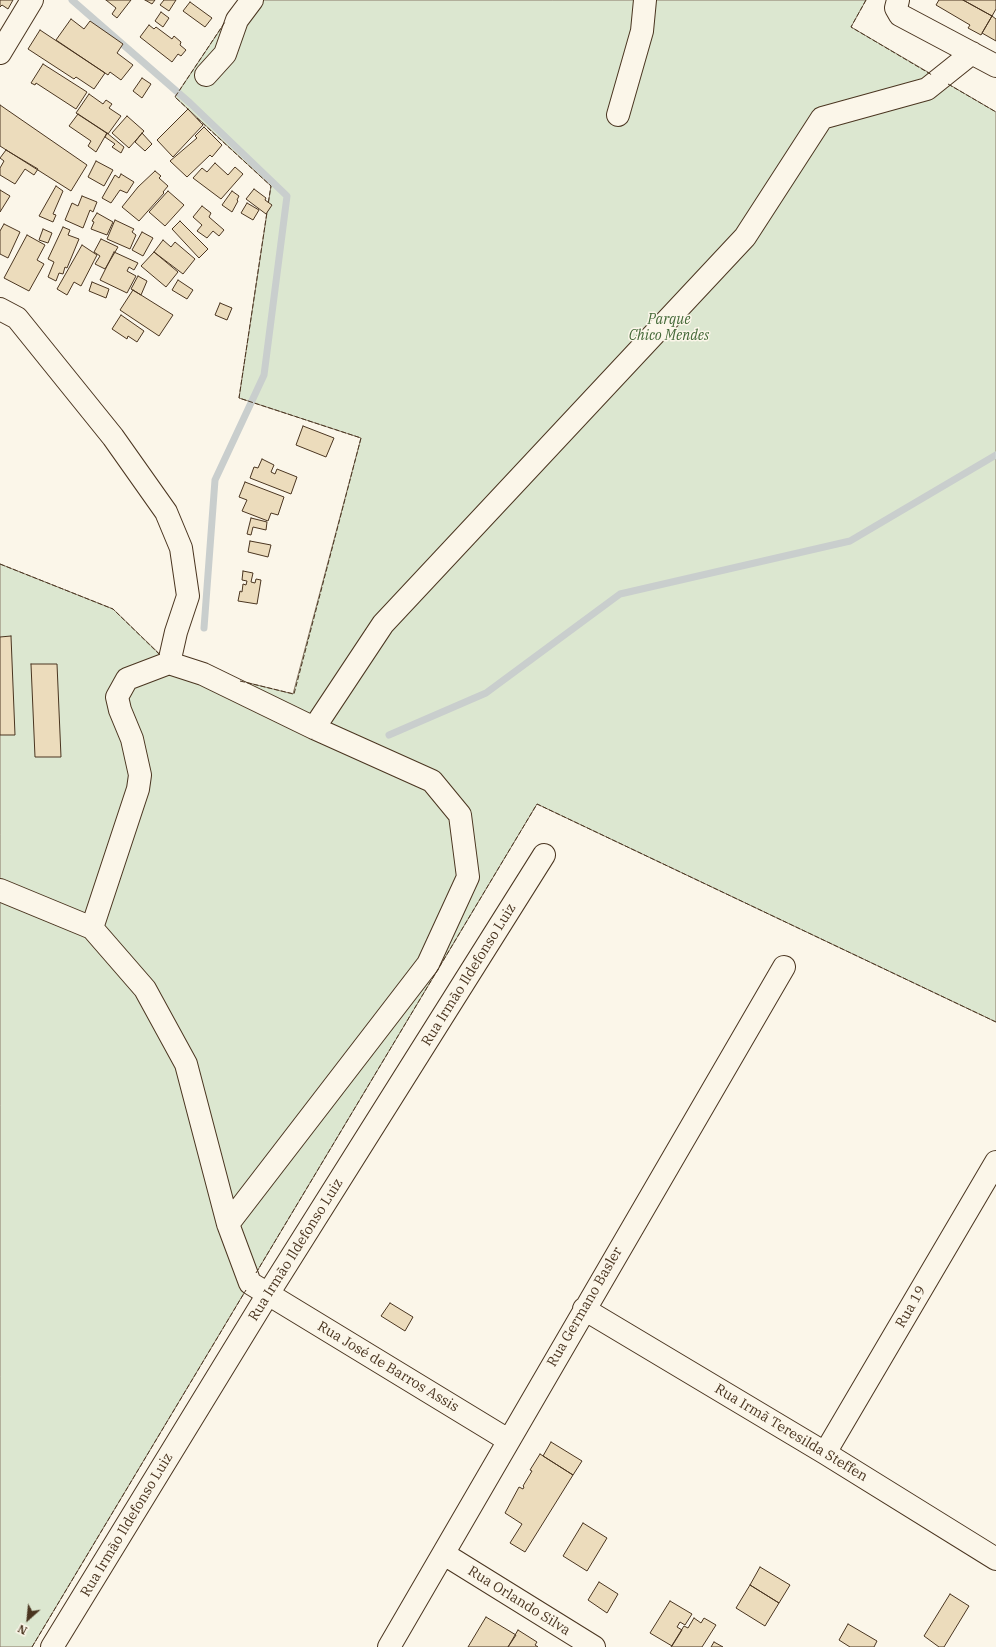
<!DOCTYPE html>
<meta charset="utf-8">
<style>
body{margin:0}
#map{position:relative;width:996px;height:1647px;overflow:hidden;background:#fbf6e9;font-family:"IBM Plex Serif",serif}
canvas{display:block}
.north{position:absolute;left:8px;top:1599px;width:40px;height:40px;-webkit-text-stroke:3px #fbf6e9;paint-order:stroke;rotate:207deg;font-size:11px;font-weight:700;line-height:16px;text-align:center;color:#4a3520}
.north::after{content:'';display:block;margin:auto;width:14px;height:18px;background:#4a3520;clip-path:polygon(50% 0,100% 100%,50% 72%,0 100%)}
</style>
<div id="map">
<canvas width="996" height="1647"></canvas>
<div class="north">N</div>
</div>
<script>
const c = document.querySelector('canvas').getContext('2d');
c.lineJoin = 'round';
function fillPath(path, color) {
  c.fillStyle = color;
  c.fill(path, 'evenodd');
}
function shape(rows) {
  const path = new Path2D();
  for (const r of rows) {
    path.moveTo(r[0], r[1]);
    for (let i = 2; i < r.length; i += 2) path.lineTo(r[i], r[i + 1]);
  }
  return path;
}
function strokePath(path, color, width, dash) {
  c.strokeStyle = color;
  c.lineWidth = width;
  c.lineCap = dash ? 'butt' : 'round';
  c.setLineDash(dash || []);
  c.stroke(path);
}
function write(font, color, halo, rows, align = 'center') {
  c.font = font + ' "IBM Plex Serif",serif';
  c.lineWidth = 3;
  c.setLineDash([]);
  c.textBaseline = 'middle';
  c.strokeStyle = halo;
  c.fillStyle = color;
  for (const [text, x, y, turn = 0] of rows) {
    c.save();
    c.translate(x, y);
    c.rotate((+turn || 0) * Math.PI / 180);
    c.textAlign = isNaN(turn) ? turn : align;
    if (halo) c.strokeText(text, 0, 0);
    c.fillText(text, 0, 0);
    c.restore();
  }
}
const green = shape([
 [240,0,866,0,851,27,996,112,996,1022,537,804,32,1647,0,1647,0,564,113,609,169,663,293,694,361,438,239,398,271,186,175,97,240,0]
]);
fillPath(green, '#dce7d0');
strokePath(green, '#887966', 1);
strokePath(shape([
 [72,0,190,103,287,196,264,375,215,480,204,628],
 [389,735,486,693,620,594,850,541,996,455]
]), '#c9cecd', 7);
const building = shape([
 [0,0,13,0,8,9,2,5,0,7,0,0],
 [106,0,131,0,117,18,112,14,116,8,106,0],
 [145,0,155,0,152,4,145,0],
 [164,0,176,0,169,11,160,5,164,0],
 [939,0,963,0,992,16,981,35,968,28,970,25,936,5,939,0],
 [963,0,996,0,996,9,992,16,963,0],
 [190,2,212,18,205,27,183,11,190,2],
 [161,12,169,18,163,27,155,21,161,12],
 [992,16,996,19,996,41,982,33,992,16],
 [71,19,84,29,90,21,123,44,117,53,133,65,121,80,110,72,108,75,56,40,71,19],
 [149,25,154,29,156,27,172,39,174,36,181,42,180,45,186,50,181,56,178,54,172,62,140,37,149,25],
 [40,30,105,73,94,89,76,77,74,79,28,49,40,30],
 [43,64,87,92,76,109,36,83,35,85,31,83,43,64],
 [142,78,151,84,142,98,133,91,142,78],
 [89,94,103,104,106,100,112,104,109,108,121,116,108,134,76,113,89,94],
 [0,105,87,165,71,191,0,146,0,105],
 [188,109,203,125,173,157,157,140,188,109],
 [78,114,107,133,96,152,88,146,91,141,69,126,78,114],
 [127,116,144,131,129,148,112,133,127,116],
 [204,127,222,145,212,157,210,155,187,177,170,161,197,138,195,136,204,127],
 [107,133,124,147,121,153,112,147,115,144,105,137,107,133],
 [142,133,152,144,145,151,135,142,142,133],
 [6,150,38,169,34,175,25,169,15,184,0,175,0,168,4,161,0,158,6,150],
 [96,161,113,170,104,186,88,177,96,161],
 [215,163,228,175,235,167,243,174,221,199,193,178,202,168,207,172,215,163],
 [155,171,161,176,159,178,168,186,163,192,164,193,139,221,122,207,138,187,155,171],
 [121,174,134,182,127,193,120,190,111,203,102,198,115,175,119,178,121,174],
 [56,186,63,191,53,214,56,215,53,222,39,216,56,186],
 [254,189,266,198,265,200,272,205,266,214,246,199,254,189],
 [0,190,10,196,0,212,0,190],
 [168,191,184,205,165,226,149,212,168,191],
 [232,191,239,196,237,200,238,201,232,212,222,205,232,191],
 [82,196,97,202,93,212,90,210,83,228,65,220,72,203,78,206,82,196],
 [247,203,259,210,253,220,241,213,247,203],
 [202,206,211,213,209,217,224,230,219,236,213,231,207,238,197,231,202,225,193,217,202,206],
 [97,213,113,222,107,235,91,229,94,222,92,221,97,213],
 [115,220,134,229,132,232,136,235,130,249,107,239,115,220],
 [180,221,208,249,199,258,172,229,180,221],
 [4,224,20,232,8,258,0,254,0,231,4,224],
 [63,227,70,230,68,235,79,239,67,268,65,267,63,274,59,273,56,281,48,277,54,262,48,259,63,227],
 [43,229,52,233,48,243,39,240,43,229],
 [142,232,153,238,143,256,132,250,142,232],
 [27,235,45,245,37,260,44,264,29,291,4,278,27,235],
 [101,239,118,247,105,269,95,264,100,256,94,252,101,239],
 [163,240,171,247,175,242,195,259,183,274,154,252,163,240],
 [82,245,97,255,81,286,74,282,67,295,57,289,82,245],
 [114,252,138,263,134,270,129,267,127,271,136,276,127,293,100,280,114,252],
 [154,252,178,272,166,287,141,266,154,252],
 [138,276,147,281,141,295,131,289,138,276],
 [178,280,193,290,187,299,172,290,178,280],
 [92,282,109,289,106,298,89,291,92,282],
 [133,290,173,315,159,336,120,310,133,290],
 [220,303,232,308,227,320,215,315,220,303],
 [121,315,144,331,137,342,128,336,127,339,112,329,121,315],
 [303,426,334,438,326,457,296,445,303,426],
 [262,459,274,465,271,472,275,474,277,469,297,477,291,494,250,478,254,467,258,468,262,459],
 [245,482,284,497,278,515,271,513,268,521,242,511,247,500,239,497,245,482],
 [251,518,267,522,266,530,253,527,251,535,247,534,251,518],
 [250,541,271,545,268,557,248,552,250,541],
 [243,571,253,573,251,582,255,583,256,579,261,580,257,604,238,601,240,591,242,592,243,584,246,585,247,581,242,580,243,571],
 [11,636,15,735,0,735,0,637,11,636],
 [31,664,57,664,61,757,35,757,31,664],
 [390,1303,413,1317,405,1331,381,1316,390,1303],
 [551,1442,582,1461,573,1475,543,1456,551,1442],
 [540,1454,573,1475,525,1552,510,1543,522,1524,505,1513,519,1487,523,1489,524,1487,523,1486,532,1471,530,1470,540,1454],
 [583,1523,607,1538,587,1571,563,1556,583,1523],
 [760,1567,790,1585,779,1603,750,1585,760,1567],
 [599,1582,618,1594,607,1613,588,1600,599,1582],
 [750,1585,779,1603,765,1626,736,1608,750,1585],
 [950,1594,969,1606,944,1647,939,1647,924,1636,950,1594],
 [670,1601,692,1614,685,1625,680,1622,677,1627,682,1630,672,1646,650,1633,670,1601],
 [486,1617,516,1635,508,1647,468,1647,486,1617],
 [694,1618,701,1623,704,1618,716,1625,702,1647,671,1647,684,1626,688,1628,694,1618],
 [848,1624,877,1641,874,1647,850,1647,839,1640,848,1624],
 [518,1630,537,1642,535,1645,538,1647,508,1647,518,1630],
 [714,1642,723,1647,711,1647,714,1642]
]);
fillPath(building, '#ecdcbc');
strokePath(building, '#4a3520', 1);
const minor = shape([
 [898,0,896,8,900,15,996,66],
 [0,53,32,0],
 [206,75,225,54,237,20,252,0],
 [618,115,642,31,645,0],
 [0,309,17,318,113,437,166,512,181,548,188,596,176,632,169,663],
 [314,728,383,624,745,237,822,118,927,89,972,53],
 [0,890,92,928,145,989,186,1064,228,1224,250,1283,508,1440],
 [92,928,138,789,140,775,132,739,120,710,117,697,127,679,169,663,203,674,314,728,432,781,460,815,468,877,428,964,228,1224],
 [584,1309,825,1453,996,1559],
 [825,1453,996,1162],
 [444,1554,594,1647],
 [52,1647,268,1294,544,855],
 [389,1647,784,967]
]);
strokePath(minor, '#4a3520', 24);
strokePath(minor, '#fbf6e9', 22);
strokePath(shape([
 [866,0,851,27,932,75],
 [948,84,996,112],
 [190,111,175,97,225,22],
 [197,118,271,186,268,204],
 [0,564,113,609,161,656],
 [240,681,294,694,361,438,239,398,267,212],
 [256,1273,537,804,996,1022],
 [32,1647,246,1290]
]), '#4a3520', 1, [5, 2]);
write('italic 14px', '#436837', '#fbf6e9', [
 ["Parque",669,320],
 ["Chico Mendes",669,336]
]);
write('14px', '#4a3520', '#fbf6e9', [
 ["Rua Irmão Ildefonso Luiz",469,975,-58],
 ["Rua Irmão Ildefonso Luiz",296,1250,-58],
 ["Rua Germano Basler",585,1307,-60],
 ["Rua 19",911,1307,-60],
 ["Rua José de Barros Assis",388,1367,31],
 ["Rua Irmã Teresilda Steffen",791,1433,31],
 ["Rua Irmão Ildefonso Luiz",127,1525,-59],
 ["Rua Orlando Silva",519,1601,32]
]);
</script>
